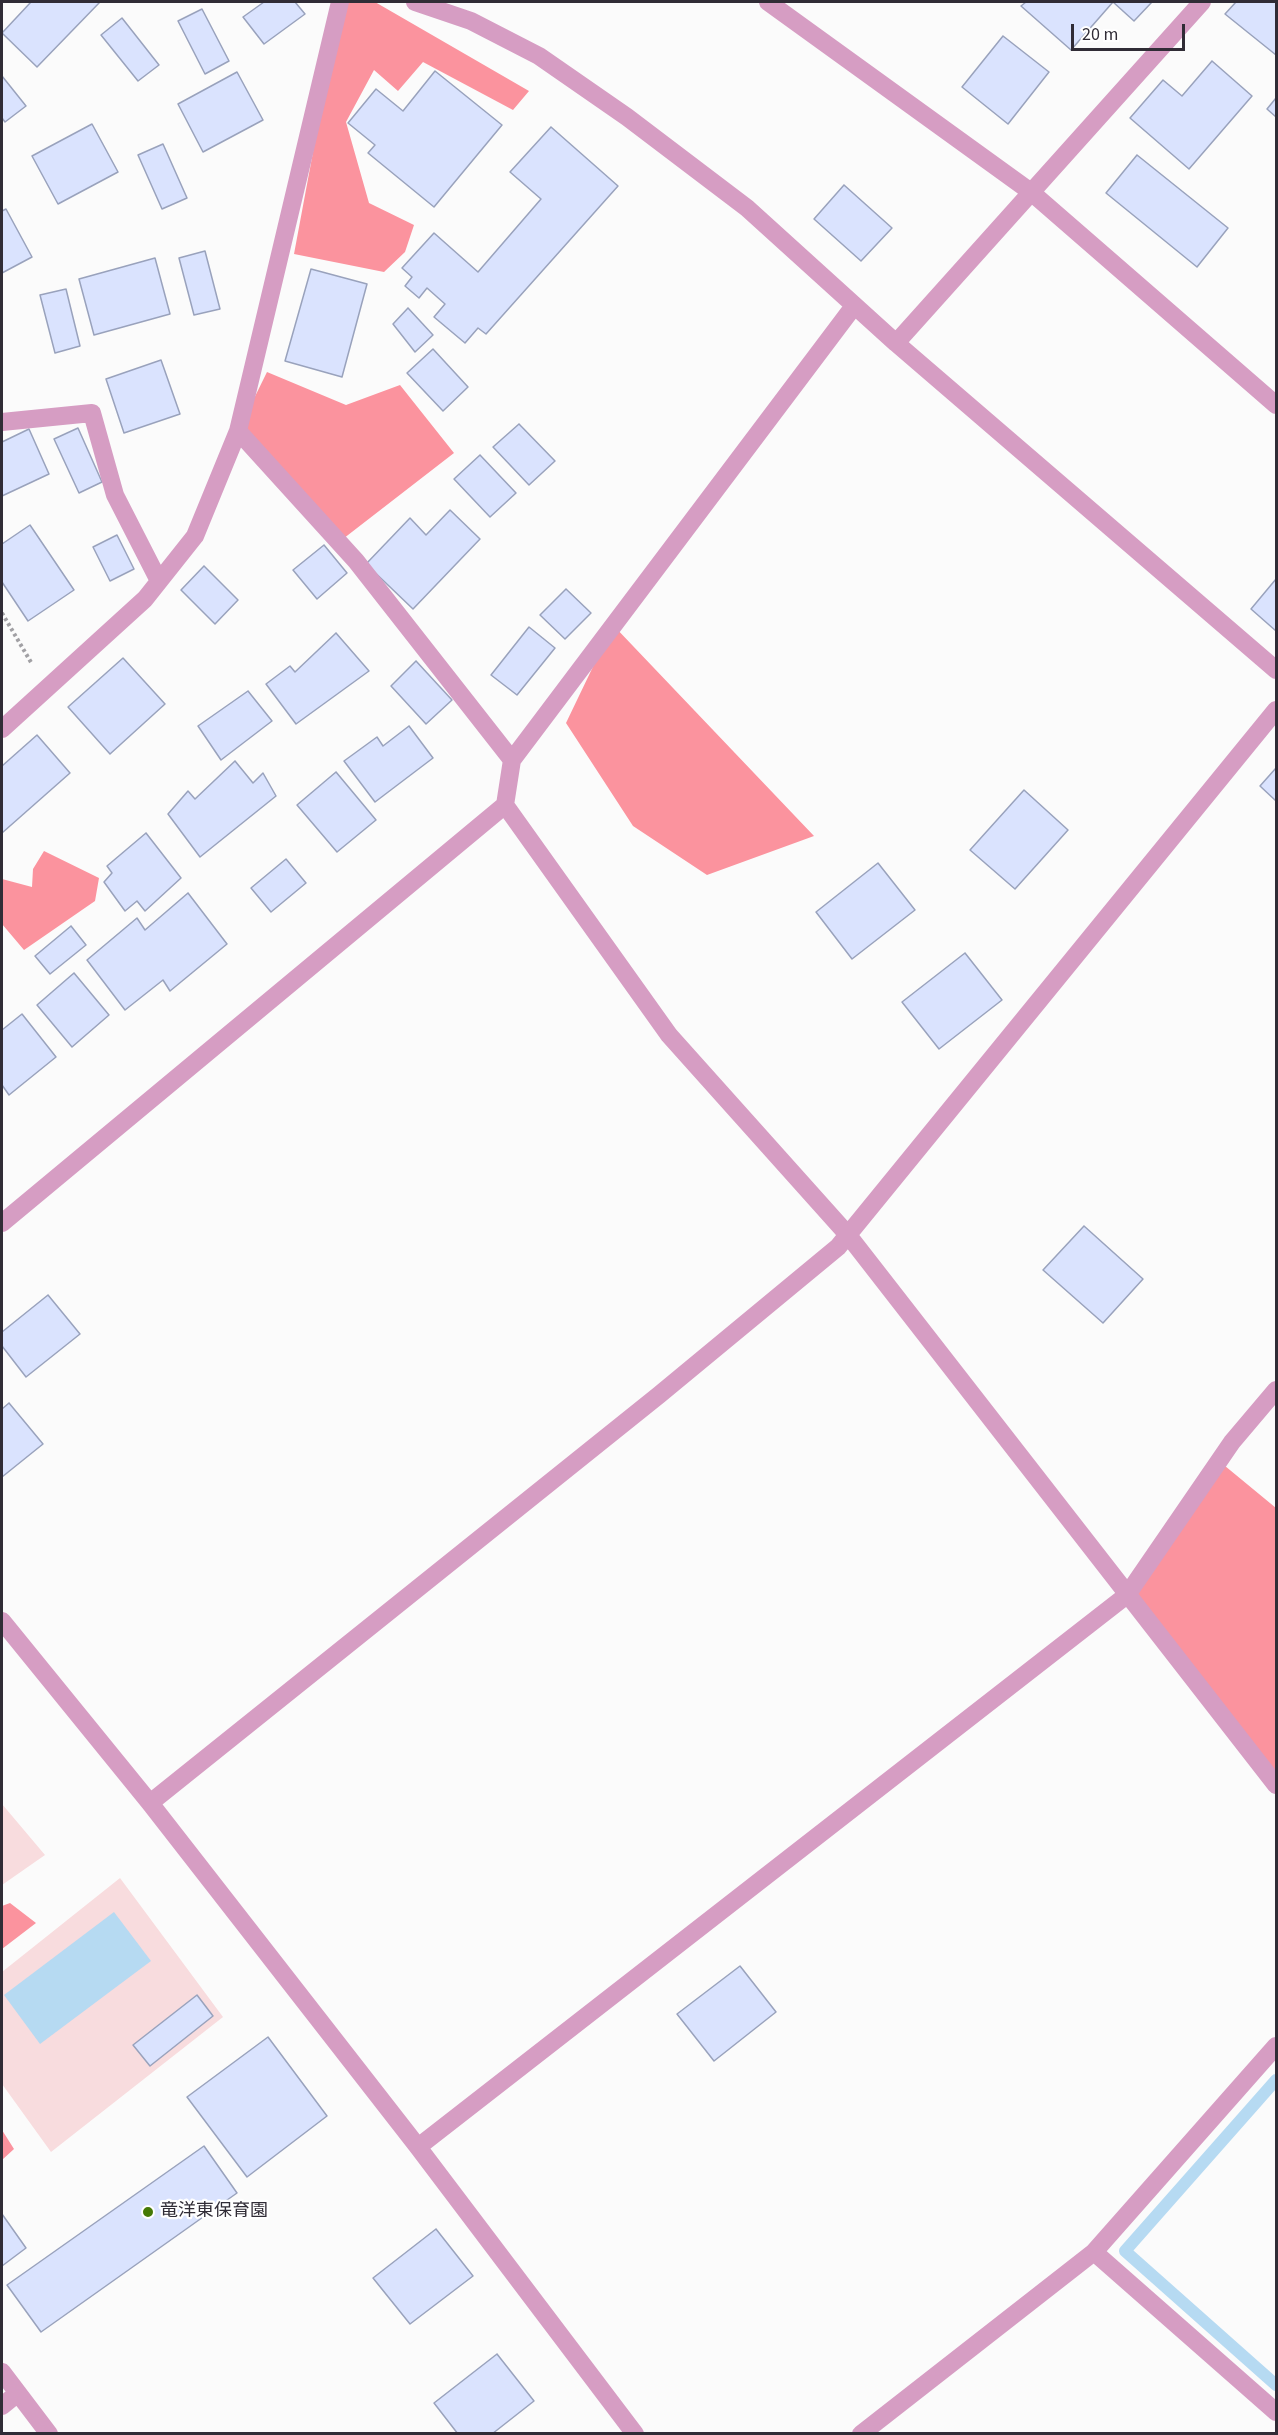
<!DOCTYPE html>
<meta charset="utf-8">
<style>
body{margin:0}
#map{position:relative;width:1278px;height:2435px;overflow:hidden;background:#fbfbfb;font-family:"Source Sans 3",sans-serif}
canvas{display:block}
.frame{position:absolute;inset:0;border:3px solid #302c36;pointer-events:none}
.scale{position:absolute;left:1071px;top:24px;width:114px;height:27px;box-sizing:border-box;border:3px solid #302c36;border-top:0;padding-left:8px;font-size:18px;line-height:21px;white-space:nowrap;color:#302c36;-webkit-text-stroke:4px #fff;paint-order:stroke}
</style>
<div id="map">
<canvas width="1278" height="2435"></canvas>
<div class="frame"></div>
<div class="scale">20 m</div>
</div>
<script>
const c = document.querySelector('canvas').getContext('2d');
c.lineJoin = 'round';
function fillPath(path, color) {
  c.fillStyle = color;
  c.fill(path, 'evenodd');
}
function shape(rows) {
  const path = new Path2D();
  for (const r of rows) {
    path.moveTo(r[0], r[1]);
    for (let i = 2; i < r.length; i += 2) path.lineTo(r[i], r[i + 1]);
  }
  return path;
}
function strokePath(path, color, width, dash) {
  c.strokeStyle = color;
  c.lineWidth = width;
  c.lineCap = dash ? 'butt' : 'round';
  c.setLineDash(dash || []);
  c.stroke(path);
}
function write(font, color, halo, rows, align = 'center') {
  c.font = font + ' "Source Sans 3","Noto Sans JP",sans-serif';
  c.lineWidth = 4.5;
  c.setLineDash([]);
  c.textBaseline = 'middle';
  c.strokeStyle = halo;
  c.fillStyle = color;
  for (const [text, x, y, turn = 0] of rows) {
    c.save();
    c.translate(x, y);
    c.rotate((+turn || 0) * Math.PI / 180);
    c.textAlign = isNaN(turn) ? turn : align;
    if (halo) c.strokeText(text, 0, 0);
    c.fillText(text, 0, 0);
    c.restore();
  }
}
fillPath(shape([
 [2,1804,45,1855,2,1885],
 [120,1878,223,2017,51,2152,2,2084,2,1972]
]), '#f8dcde');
fillPath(shape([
 [341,2,375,2,529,91,513,110,423,62,398,91,374,70,346,122,369,203,414,225,405,252,384,272,294,254],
 [267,372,346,405,400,385,454,453,339,542,238,431],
 [613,625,814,836,707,875,633,826,566,723],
 [44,851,99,878,95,901,24,950,2,924,2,879,32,887,33,869],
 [1219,1461,1276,1508,1276,1785,1127,1595],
 [10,1903,36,1923,2,1949,2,1906],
 [2,2130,14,2149,2,2160]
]), '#fb939e');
fillPath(shape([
 [114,1912,151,1961,40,2044,4,1995]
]), '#b6daf2');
strokePath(shape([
 [1276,2080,1125,2251,1276,2385]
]), '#b6daf2', 12);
const building = shape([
 [31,2,100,2,37,67,2,33,31,2],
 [264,2,295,2,305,14,264,44,243,17,264,2],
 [1026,2,1152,2,1134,21,1113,2,1071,50,1021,6,1026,2],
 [1236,2,1276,2,1276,55,1225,14,1236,2],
 [202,9,229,61,205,74,178,21,202,9],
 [122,18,159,65,138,81,101,35,122,18],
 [1003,36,1049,72,1008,124,962,87,1003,36],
 [1212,61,1252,96,1189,169,1130,118,1163,80,1182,96,1212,61],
 [435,71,502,125,434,207,368,153,375,145,348,123,376,89,403,111,435,71],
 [237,72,263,120,203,152,178,104,237,72],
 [2,76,26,106,5,122,2,118,2,76],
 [1276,98,1276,117,1267,109,1276,98],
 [92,124,118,172,58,204,32,156,92,124],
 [551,127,618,186,486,334,478,328,465,343,434,317,445,304,427,288,419,298,405,286,412,277,402,268,434,233,478,272,541,199,510,172,551,127],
 [163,144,187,198,162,209,138,155,163,144],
 [1137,155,1228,228,1197,267,1106,193,1137,155],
 [844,185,892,228,861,261,814,219,844,185],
 [6,209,32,257,2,273,2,211,6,209],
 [205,251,220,309,194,315,179,258,205,251],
 [155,258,170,314,94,335,79,279,155,258],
 [311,269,367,284,342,377,285,361,311,269],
 [66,289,80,346,55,353,40,295,66,289],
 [408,308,433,335,415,352,393,324,408,308],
 [433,349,468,387,443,411,407,373,433,349],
 [161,360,180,414,124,433,106,379,161,360],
 [519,424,555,461,529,485,493,447,519,424],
 [78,428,102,482,79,493,54,439,78,428],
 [29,429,49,474,2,496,2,442,29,429],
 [480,455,516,493,490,517,454,479,480,455],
 [450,510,480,539,413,609,366,564,410,518,426,535,450,510],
 [30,525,74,590,28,621,2,582,2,544,30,525],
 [117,535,134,569,110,581,93,547,117,535],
 [324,545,347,573,317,599,293,570,324,545],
 [204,566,238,600,215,624,181,590,204,566],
 [1276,579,1276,631,1251,609,1276,579],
 [566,589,591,613,565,639,540,615,566,589],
 [529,627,555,648,517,695,491,675,529,627],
 [336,633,369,671,296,724,266,684,290,666,295,672,336,633],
 [123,658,165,704,110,754,68,707,123,658],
 [416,661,452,700,426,724,391,686,416,661],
 [248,691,272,721,221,760,198,726,248,691],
 [409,726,433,758,375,802,344,761,377,737,383,746,409,726],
 [37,735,70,773,2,833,2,766,37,735],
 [235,761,253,783,263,773,276,796,200,857,168,814,188,791,195,799,235,761],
 [1276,768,1276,801,1260,786,1276,768],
 [336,772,376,820,337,852,297,805,336,772],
 [1024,790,1068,830,1015,889,970,850,1024,790],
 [146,833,181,878,145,911,137,901,125,911,104,882,112,873,107,866,146,833],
 [286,859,306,883,271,912,251,888,286,859],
 [878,863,915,910,852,959,816,912,878,863],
 [188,893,227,944,170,991,163,980,125,1010,87,960,137,918,145,930,188,893],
 [71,926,86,945,50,974,35,956,71,926],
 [965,953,1002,1000,939,1049,902,1002,965,953],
 [74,973,109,1015,72,1047,37,1005,74,973],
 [22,1014,56,1057,9,1095,2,1085,2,1030,22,1014],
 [1084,1226,1143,1279,1103,1323,1043,1270,1084,1226],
 [48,1295,80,1334,26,1377,2,1346,2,1332,48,1295],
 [9,1403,43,1444,2,1477,2,1409,9,1403],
 [740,1966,776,2012,714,2061,677,2014,740,1966],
 [197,1995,213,2016,150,2066,133,2045,197,1995],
 [268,2037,327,2116,247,2177,187,2097,268,2037],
 [204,2146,237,2193,41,2332,7,2285,204,2146],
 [2,2214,26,2248,2,2266,2,2214],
 [436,2229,473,2276,410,2324,373,2278,436,2229],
 [497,2354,534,2401,492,2434,458,2434,434,2403,497,2354]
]);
fillPath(building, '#dae3fe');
strokePath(building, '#99a2bc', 1.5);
strokePath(shape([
 [2,613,32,664]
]), '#a1a0a4', 4, [3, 3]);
strokePath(shape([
 [415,2,471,21,539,56,627,117,747,208,896,343,1276,670],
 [768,2,1031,192,1276,405],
 [896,343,1202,2],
 [2,422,92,413,115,495,159,581],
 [238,431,356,561,512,760],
 [2,729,145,599,195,536,238,431,340,2],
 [505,805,512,760,854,306],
 [2,1223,505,805,669,1035,848,1235,1276,1785],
 [2,1621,150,1803,418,2147,635,2434],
 [150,1803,659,1395,838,1247,1276,710],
 [418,2147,1127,1595,1232,1442,1276,1390],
 [1094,2252,1276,2412],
 [2,2372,49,2434],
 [2,2406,18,2393],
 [861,2434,1094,2252,1276,2046]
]), '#d69dc3', 18);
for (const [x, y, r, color] of [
 [148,2212,6,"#457906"]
]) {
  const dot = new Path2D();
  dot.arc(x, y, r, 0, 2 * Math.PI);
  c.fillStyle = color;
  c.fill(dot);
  strokePath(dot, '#fff', 2);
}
write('18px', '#302c36', '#fff', [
 ["竜洋東保育園",160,2212]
], 'left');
</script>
